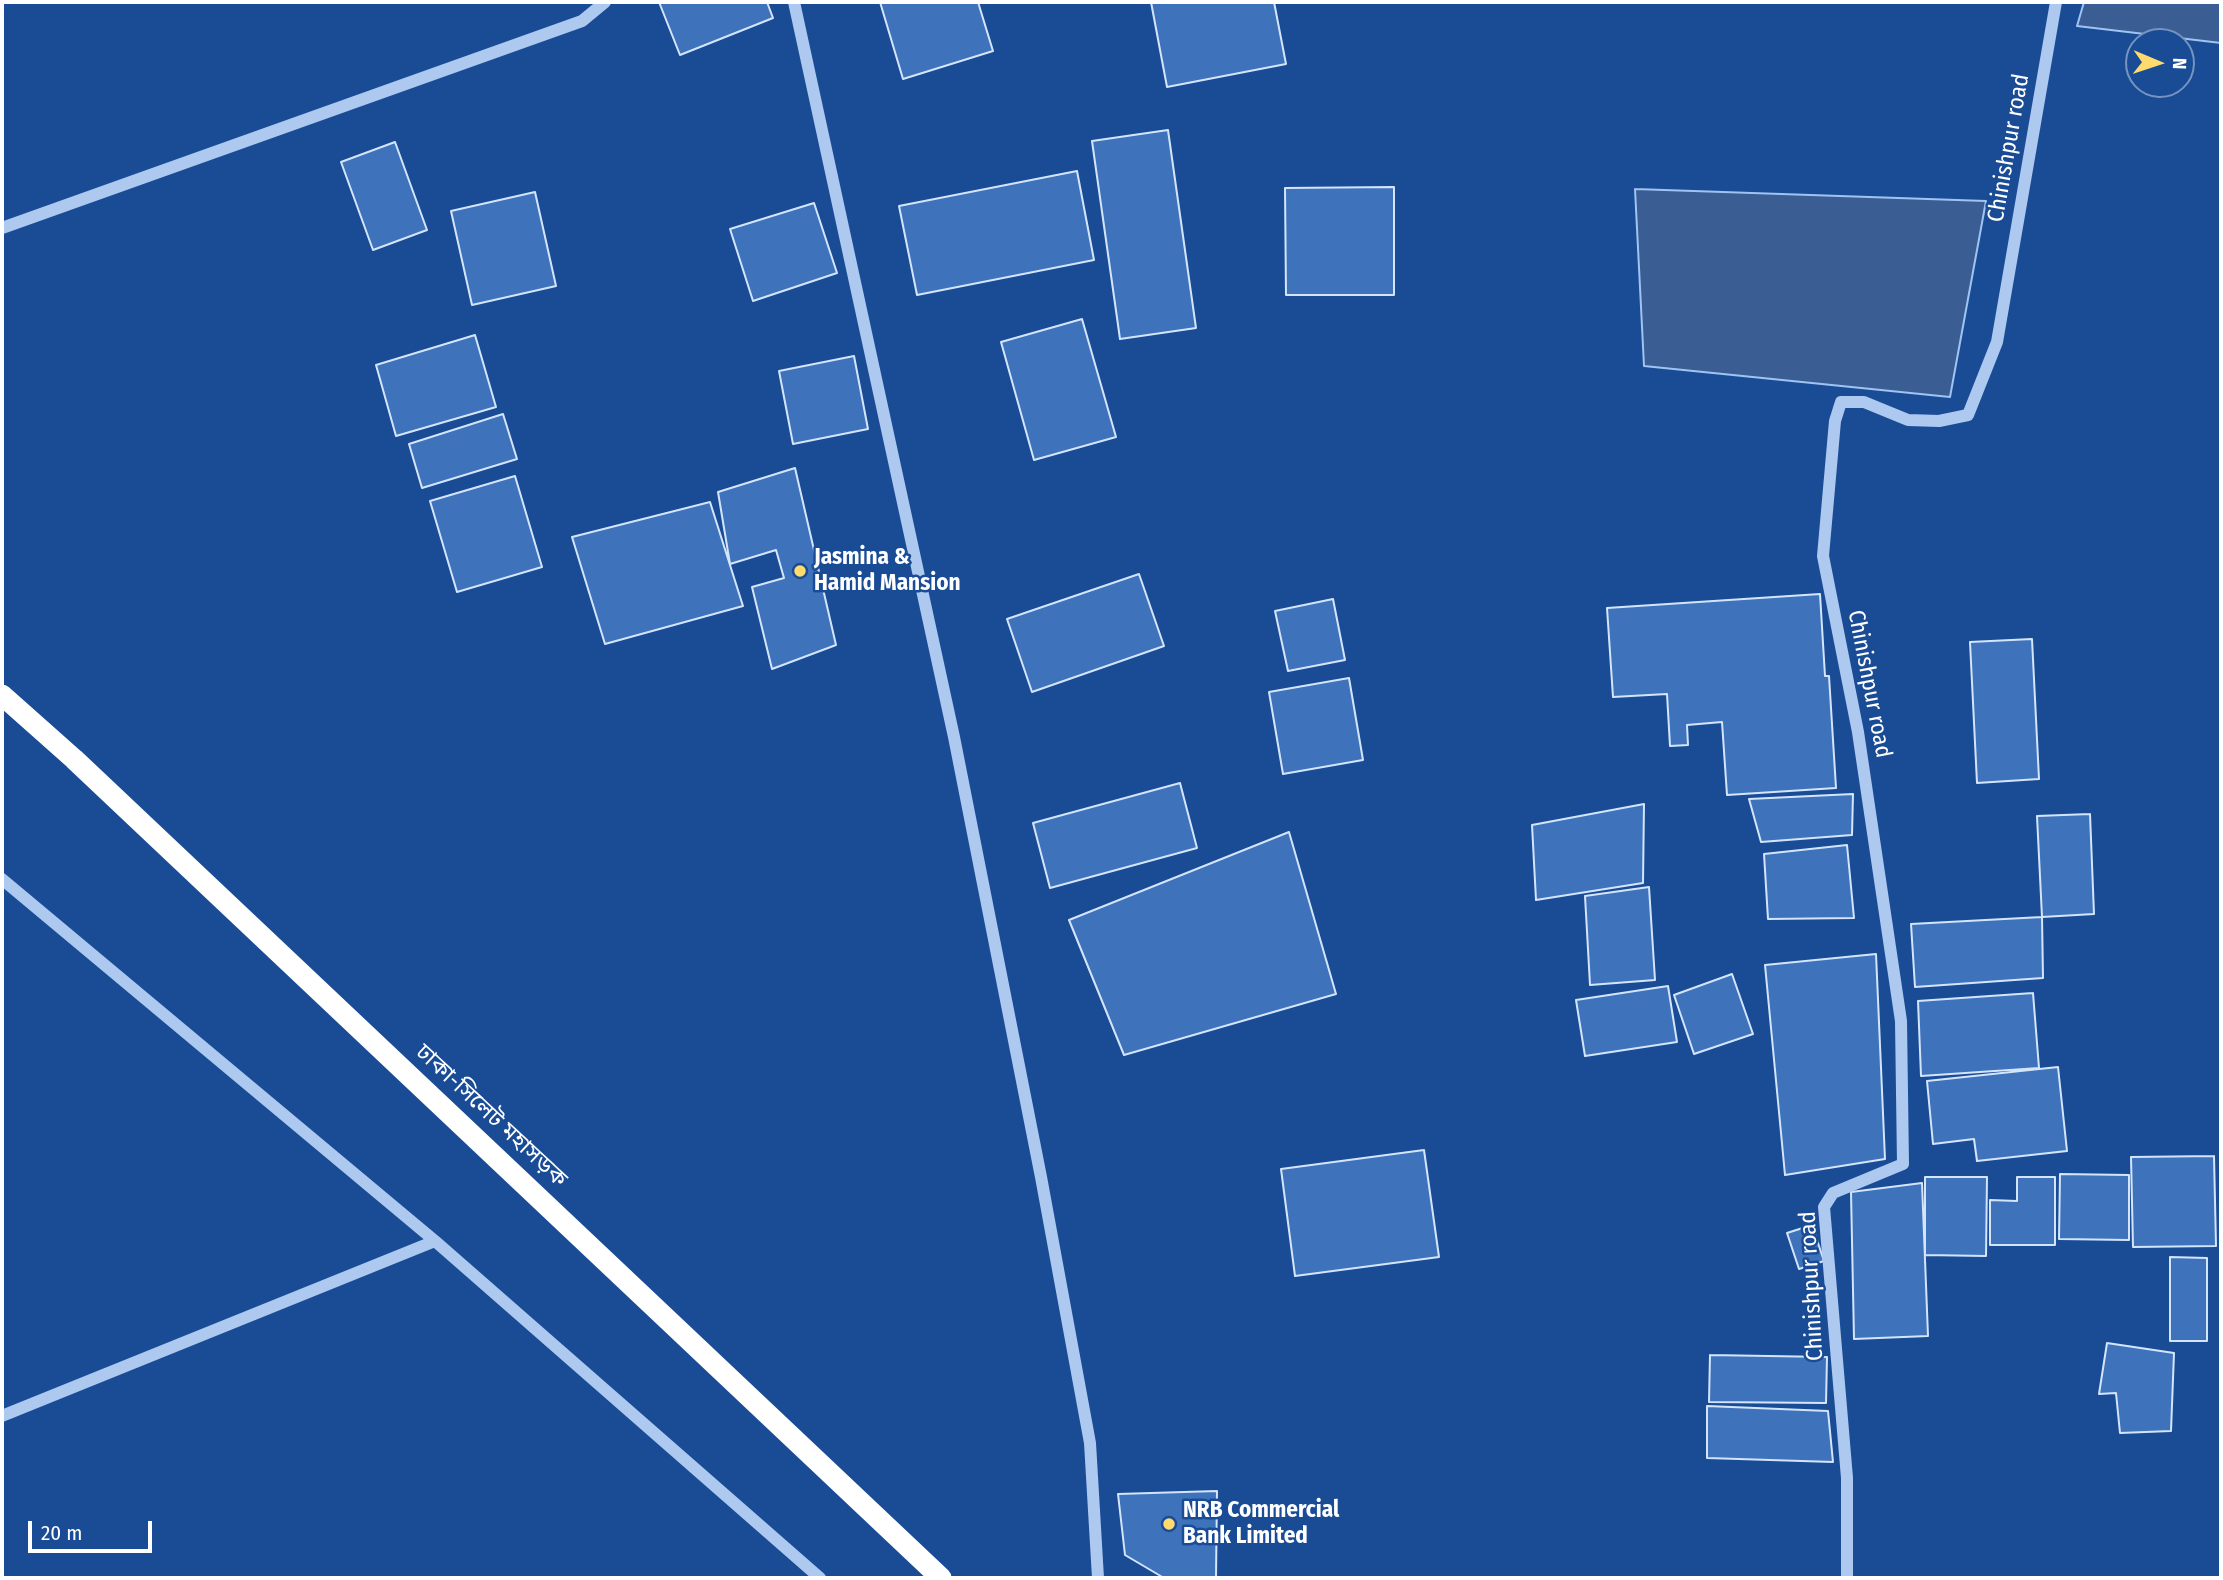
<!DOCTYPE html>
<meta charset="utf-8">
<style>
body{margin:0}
#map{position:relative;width:2223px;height:1580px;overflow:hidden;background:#1a4c96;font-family:"Fira Sans Condensed",sans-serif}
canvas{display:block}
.frame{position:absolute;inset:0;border:4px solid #fff;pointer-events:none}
.north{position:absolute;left:2125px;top:28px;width:70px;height:70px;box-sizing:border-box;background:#1a4c96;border:2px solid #7694c0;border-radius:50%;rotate:92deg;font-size:19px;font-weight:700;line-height:28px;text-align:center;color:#fff}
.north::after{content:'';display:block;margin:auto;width:24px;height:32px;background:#ffda6d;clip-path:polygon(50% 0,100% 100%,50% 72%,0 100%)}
.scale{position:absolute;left:28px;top:1521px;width:124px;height:32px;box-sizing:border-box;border:4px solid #fff;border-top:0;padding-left:9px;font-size:21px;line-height:24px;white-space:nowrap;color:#fff;-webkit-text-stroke:5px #1a4c96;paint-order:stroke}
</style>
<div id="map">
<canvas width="2223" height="1580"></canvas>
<div class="frame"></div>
<div class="north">N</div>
<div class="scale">20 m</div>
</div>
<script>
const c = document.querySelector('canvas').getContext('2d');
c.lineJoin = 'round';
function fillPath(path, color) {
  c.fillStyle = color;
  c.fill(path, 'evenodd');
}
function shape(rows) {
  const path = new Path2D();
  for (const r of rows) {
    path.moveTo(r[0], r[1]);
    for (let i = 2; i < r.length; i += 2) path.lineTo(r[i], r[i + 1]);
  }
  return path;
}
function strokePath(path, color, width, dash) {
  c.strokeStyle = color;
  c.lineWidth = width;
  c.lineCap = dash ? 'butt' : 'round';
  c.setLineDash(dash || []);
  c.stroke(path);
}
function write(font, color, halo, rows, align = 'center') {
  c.font = font + ' "Fira Sans Condensed","Noto Sans Bengali",sans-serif';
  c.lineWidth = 5;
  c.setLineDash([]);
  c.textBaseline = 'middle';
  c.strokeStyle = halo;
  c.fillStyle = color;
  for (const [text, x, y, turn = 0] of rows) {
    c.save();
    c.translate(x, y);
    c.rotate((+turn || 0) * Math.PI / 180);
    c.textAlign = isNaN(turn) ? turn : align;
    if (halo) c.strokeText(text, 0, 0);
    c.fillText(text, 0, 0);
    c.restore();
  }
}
const water = shape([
 [2084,2,2221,2,2221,43,2077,26,2084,2],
 [1635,189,1986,201,1950,397,1644,366,1635,189]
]);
fillPath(water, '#3a5d93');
strokePath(water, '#a0c4f2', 2);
const building = shape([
 [659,2,767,2,773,18,680,55,659,2],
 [880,2,978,2,993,51,903,79,880,2],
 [1151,2,1274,2,1286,64,1167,87,1151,2],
 [1168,130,1196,328,1120,339,1092,141,1168,130],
 [395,142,427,230,373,250,341,162,395,142],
 [1077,171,1094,260,917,295,899,206,1077,171],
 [1394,187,1394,295,1286,295,1285,188,1394,187],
 [535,192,556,286,472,305,451,211,535,192],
 [814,203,837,273,753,301,730,229,814,203],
 [1082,319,1116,437,1034,460,1001,342,1082,319],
 [475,335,496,407,396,436,376,365,475,335],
 [854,356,868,429,793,444,779,371,854,356],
 [503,414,517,459,422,488,409,444,503,414],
 [795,468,836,645,772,669,752,587,784,578,776,550,730,564,718,492,795,468],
 [515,476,542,567,457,592,430,501,515,476],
 [710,502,743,606,605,644,572,537,710,502],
 [1139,574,1164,646,1032,692,1007,619,1139,574],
 [1820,594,1825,676,1829,676,1836,788,1727,795,1722,722,1687,725,1688,745,1670,746,1667,694,1613,697,1607,608,1820,594],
 [1333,599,1345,660,1288,671,1275,611,1333,599],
 [2032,639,2039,779,1977,783,1970,642,2032,639],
 [1349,678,1363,760,1283,774,1269,692,1349,678],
 [1180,783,1197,848,1050,888,1033,823,1180,783],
 [1853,794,1852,835,1761,842,1749,799,1853,794],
 [1644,804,1643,883,1536,900,1532,825,1644,804],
 [2090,814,2094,914,2042,917,2037,816,2090,814],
 [1289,832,1336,994,1124,1055,1069,920,1289,832],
 [1847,845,1854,918,1768,919,1764,854,1847,845],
 [1649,887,1655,980,1590,985,1585,896,1649,887],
 [2042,917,2043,978,1915,987,1911,924,2042,917],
 [1876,954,1885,1159,1785,1175,1765,965,1876,954],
 [1732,974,1753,1034,1694,1054,1674,995,1732,974],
 [1668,986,1677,1042,1585,1056,1576,1000,1668,986],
 [2033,993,2039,1068,1921,1076,1918,1001,2033,993],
 [2058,1067,2067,1151,1977,1161,1974,1139,1933,1144,1927,1081,2058,1067],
 [1424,1150,1439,1257,1295,1276,1281,1169,1424,1150],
 [2214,1156,2216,1246,2133,1247,2131,1157,2214,1156],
 [2060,1174,2129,1175,2129,1240,2059,1239,2060,1174],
 [1925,1177,1987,1177,1986,1256,1925,1255,1925,1177],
 [2017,1177,2055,1177,2055,1245,1990,1245,1990,1200,2017,1201,2017,1177],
 [1922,1183,1928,1336,1854,1339,1851,1192,1922,1183],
 [1812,1225,1824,1261,1799,1269,1787,1233,1812,1225],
 [2170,1257,2207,1258,2207,1341,2170,1341,2170,1257],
 [2107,1343,2174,1353,2171,1431,2120,1433,2116,1393,2099,1394,2107,1343],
 [1710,1355,1827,1357,1826,1403,1709,1402,1710,1355],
 [1707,1406,1828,1411,1833,1462,1707,1458,1707,1406],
 [1217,1491,1216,1578,1164,1578,1125,1555,1118,1494,1217,1491]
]);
fillPath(building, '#3e73bc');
strokePath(building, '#d4e5fb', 2);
strokePath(shape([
 [794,2,954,737,1041,1177,1090,1443,1098,1578],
 [2,228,582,21,605,2],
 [2,879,435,1241,820,1578],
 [2,1416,435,1241],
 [1847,1578,1847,1478,1824,1207,1833,1193,1903,1164,1901,1021,1858,732,1823,556,1835,421,1841,402,1864,402,1908,420,1939,421,1968,415,1997,342,2056,2]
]), '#adc9f0', 12);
strokePath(shape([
 [2,695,74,759,941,1578]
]), '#fff', 21);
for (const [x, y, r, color] of [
 [800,571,7,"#ffda6d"],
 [1169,1524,7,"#ffda6d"]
]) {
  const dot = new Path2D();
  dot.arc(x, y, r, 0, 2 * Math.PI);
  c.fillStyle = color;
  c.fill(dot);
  strokePath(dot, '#1a4c96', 2.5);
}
write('23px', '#fff', '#1a4c96', [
 ["Chinishpur road",2009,148,-80],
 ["Chinishpur road",1869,684,79],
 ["ঢাকা-সিলেট মহাসড়ক",491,1116,43],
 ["Chinishpur road",1812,1286,-93]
]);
write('bold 23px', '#fff', '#1a4c96', [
 ["Jasmina &",814,558],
 ["Hamid Mansion",814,584],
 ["NRB Commercial",1183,1511],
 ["Bank Limited",1183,1537]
], 'left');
</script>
